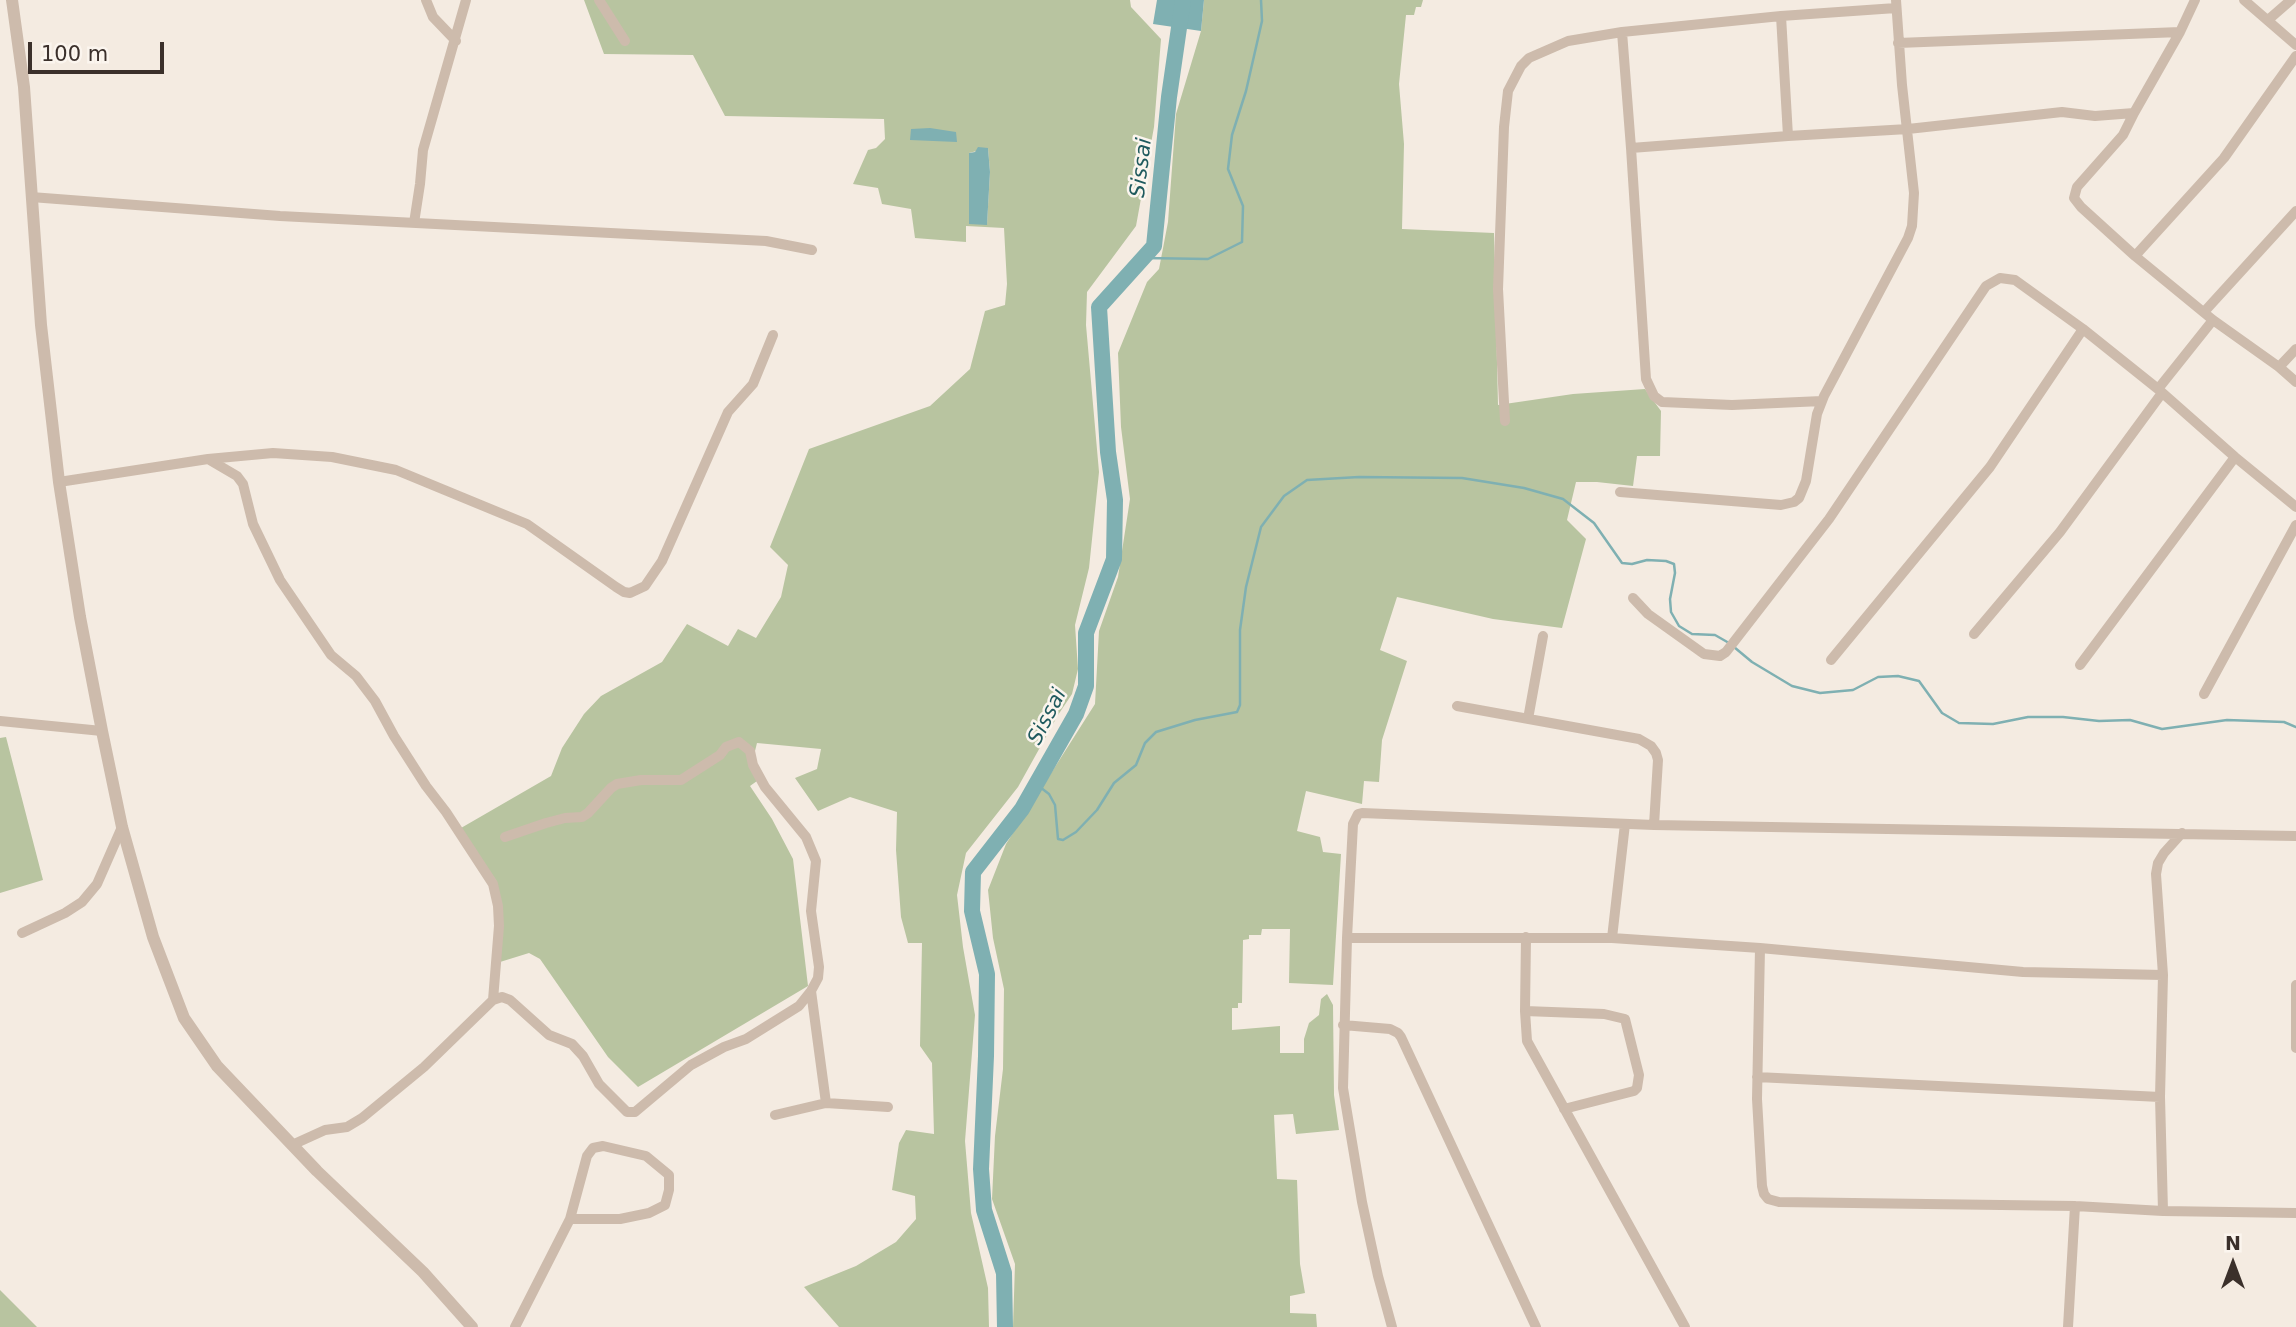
<!DOCTYPE html>
<style>
body{margin:0}
#map{position:relative;width:2296px;height:1327px;overflow:hidden;background:#f4ebe1;font-family:"DejaVu Sans",sans-serif}
canvas{display:block}
.north{position:absolute;left:2198px;top:1229px;width:70px;height:70px;-webkit-text-stroke:5px #fbf5ee;paint-order:stroke;rotate:0deg;font-size:19px;font-weight:700;line-height:28px;text-align:center;color:#3b302b}
.north::after{content:'';display:block;margin:auto;width:24px;height:32px;background:#3b302b;clip-path:polygon(50% 0,100% 100%,50% 72%,0 100%)}
.scale{position:absolute;left:28px;top:42px;width:136px;height:32px;box-sizing:border-box;border:4px solid #3b302b;border-top:0;padding-left:9px;font-size:21px;line-height:24px;white-space:nowrap;color:#3b302b;-webkit-text-stroke:5px #fbf5ee;paint-order:stroke}
</style>
<div id="map">
<canvas width="2296" height="1327"></canvas>
<div class="north">N</div>
<div class="scale">100 m</div>
</div>
<script>
const c = document.querySelector('canvas').getContext('2d');
c.lineJoin = 'round';
function fillPath(path, color) {
  c.fillStyle = color;
  c.fill(path, 'evenodd');
}
function shape(rows) {
  const path = new Path2D();
  for (const r of rows) {
    path.moveTo(r[0], r[1]);
    for (let i = 2; i < r.length; i += 2) path.lineTo(r[i], r[i + 1]);
  }
  return path;
}
function strokePath(path, color, width, dash) {
  c.strokeStyle = color;
  c.lineWidth = width;
  c.lineCap = dash ? 'butt' : 'round';
  c.setLineDash(dash || []);
  c.stroke(path);
}
function write(font, color, halo, rows, align = 'center') {
  c.font = font + ' "DejaVu Sans",sans-serif';
  c.lineWidth = 5;
  c.setLineDash([]);
  c.textBaseline = 'middle';
  c.strokeStyle = halo;
  c.fillStyle = color;
  for (const [text, x, y, turn = 0] of rows) {
    c.save();
    c.translate(x, y);
    c.rotate((+turn || 0) * Math.PI / 180);
    c.textAlign = isNaN(turn) ? turn : align;
    if (halo) c.strokeText(text, 0, 0);
    c.fillText(text, 0, 0);
    c.restore();
  }
}
fillPath(shape([
 [584,0,1130,0,1131,7,1161,39,1154,127,1136,226,1087,292,1086,325,1099,472,1089,568,1075,625,1078,669,1072,694,1058,715,1018,787,966,853,957,895,963,947,975,1015,965,1141,971,1213,988,1288,989,1327,839,1327,804,1287,856,1266,896,1242,916,1219,915,1196,892,1190,899,1143,906,1130,934,1134,932,1063,920,1046,922,943,908,943,901,917,896,850,897,812,850,797,818,811,795,778,817,769,821,749,757,743,751,767,757,781,750,786,772,819,793,859,808,986,638,1087,608,1057,540,959,529,953,500,962,497,882,461,828,551,776,562,748,584,714,601,696,662,662,687,624,728,646,738,629,756,638,781,597,788,565,770,547,809,449,930,406,970,369,985,311,1005,305,1007,284,1004,228,966,226,966,242,915,238,911,209,882,204,878,188,853,184,868,150,876,148,885,139,884,119,725,116,693,55,604,54],
 [988,148,990,172,987,224,969,224,969,153],
 [1204,0,1423,0,1421,7,1416,7,1414,15,1406,15,1399,84,1404,144,1402,229,1494,233,1498,405,1573,394,1645,389,1661,411,1660,456,1637,456,1633,486,1597,482,1576,482,1567,520,1586,539,1562,628,1493,619,1397,597,1380,650,1407,661,1382,740,1379,782,1364,781,1362,804,1306,791,1297,831,1320,837,1323,852,1341,854,1333,985,1289,983,1290,929,1262,929,1261,935,1249,935,1249,939,1243,940,1242,1003,1238,1003,1238,1008,1232,1008,1232,1030,1280,1026,1280,1053,1304,1053,1304,1039,1309,1023,1319,1015,1321,999,1327,994,1333,1005,1334,1095,1339,1130,1296,1134,1293,1114,1274,1115,1277,1179,1297,1180,1300,1264,1305,1293,1290,1296,1290,1313,1316,1314,1317,1327,1013,1327,1015,1264,992,1199,995,1136,1003,1069,1004,989,993,938,988,890,1006,844,1095,704,1099,631,1118,577,1130,499,1121,427,1118,353,1147,282,1159,269,1168,222,1176,114,1201,31],
 [6,737,43,880,0,893,0,738],
 [0,1290,37,1327,0,1327]
]), '#b8c4a0');
fillPath(shape([
 [1157,0,1204,0,1201,31,1153,24],
 [930,128,956,132,957,142,910,140,911,129],
 [978,147,988,148,990,172,987,225,969,224,969,153,975,152]
]), '#7fb0b2');
strokePath(shape([
 [1143,258,1208,259,1242,242,1243,206,1228,169,1232,135,1246,91,1262,21,1261,0],
 [1734,647,1752,662,1792,686,1820,693,1853,690,1878,677,1898,676,1919,681,1942,713,1959,723,1993,724,2028,717,2063,717,2099,721,2130,720,2162,729,2227,720,2284,722,2296,727],
 [1036,784,1049,794,1055,805,1058,839,1063,840,1076,832,1097,810,1114,783,1136,765,1145,743,1156,732,1195,720,1237,712,1240,705,1240,630,1246,587,1261,527,1284,496,1307,480,1359,477,1462,478,1524,488,1563,499,1594,523,1622,563,1632,564,1647,560,1666,561,1674,564,1675,573,1670,599,1671,612,1679,626,1692,634,1715,635,1729,643]
]), '#7fb0b2', 2.5);
strokePath(shape([
 [1005,1327,1004,1273,984,1210,981,1169,986,1056,987,974,972,911,973,872,1022,809,1076,714,1086,686,1086,633,1114,559,1115,500,1108,452,1099,307,1154,246,1169,97,1183,0]
]), '#7fb0b2', 16);
strokePath(shape([
 [426,0,433,17,456,41],
 [599,0,625,41],
 [2244,0,2296,45],
 [1781,16,1788,136,1908,129,2062,112,2095,116,2134,113,2180,32,2195,0],
 [2268,20,2291,0],
 [1622,32,1631,148,1788,136],
 [1898,43,2180,32],
 [2134,113,2123,135,2077,187,2074,198,2081,207,2135,256,2224,158,2296,56],
 [1631,148,1646,379,1654,396,1662,402,1732,405,1822,401],
 [31,197,280,216,766,241,812,250],
 [414,223,420,184,423,150,466,0],
 [2135,256,2213,320,2279,367,2296,382],
 [2204,312,2296,211],
 [2279,367,2296,349],
 [2158,389,2213,320],
 [1505,421,1498,289,1504,127,1508,91,1521,66,1529,58,1568,41,1622,32,1781,16,1896,8],
 [208,459,237,476,243,484,253,524,280,580,331,655,356,676,375,701,394,736,426,786,446,812,493,884,498,906,499,926,493,1000],
 [59,482,208,459,273,453,332,457,396,470,527,524,616,587,624,592,630,593,645,586,662,561,728,412,753,384,773,335],
 [1620,492,1781,505,1794,502,1799,498,1806,481,1817,414,1824,396,1908,238,1912,226,1914,193,1902,85,1896,0],
 [1633,598,1648,614,1704,654,1720,656,1726,652,1829,519,1986,286,2000,278,2015,280,2083,329,2158,389,2235,457,2296,507],
 [1974,634,2060,532,2162,393],
 [1831,660,1990,467,2083,329],
 [2080,665,2235,457],
 [2204,694,2296,525],
 [1457,706,1639,739,1651,746,1656,753,1658,760,1654,825],
 [1528,719,1543,636],
 [0,721,102,731],
 [22,933,65,913,82,902,97,884,122,827],
 [1526,937,1525,1011,1527,1041,1685,1327],
 [1347,938,1612,938,1760,948,2023,972,2163,975],
 [1612,938,1625,824],
 [1760,948,1757,1099,1762,1186,1764,1194,1768,1199,1779,1202,2075,1206,2163,1211,2296,1213],
 [2296,985,2296,1048],
 [811,991,826,1103,888,1107],
 [1525,1011,1604,1014,1625,1019,1639,1075,1637,1088,1634,1091,1564,1109],
 [1343,1025,1390,1029,1398,1033,1401,1037,1536,1327],
 [1757,1077,2160,1097],
 [775,1115,826,1103],
 [292,1145,325,1130,347,1127,362,1118,424,1067,493,1000,502,997,510,1000,549,1035,572,1044,583,1056,599,1084,627,1112,635,1112,691,1065,724,1047,746,1039,799,1006,811,991,818,978,819,967,811,911,816,861,806,837,765,787,753,765,750,751,739,742,726,747,720,755,681,780,641,780,617,784,611,788,588,813,582,817,565,818,546,823,505,837],
 [2163,1211,2160,1097,2163,975,2156,874,2158,863,2164,853,2182,833],
 [515,1327,570,1219,587,1156,593,1148,603,1146,646,1156,669,1175,669,1190,665,1205,649,1213,620,1219,570,1219],
 [1392,1327,1378,1276,1362,1202,1343,1088,1347,938,1353,824,1358,814,1362,813,1654,825,2296,836],
 [2068,1327,2075,1206]
]), '#cdbbac', 10);
strokePath(shape([
 [12,0,24,87,41,325,59,482,80,617,102,731,122,827,153,937,184,1018,217,1066,317,1171,423,1272,472,1327]
]), '#cdbbac', 12);
write('italic 21px', '#1f5a5e', '#fbf5ee', [
 ["Sissai",1142,168,-83],
 ["Sissai",1048,717,-63]
]);
</script>
